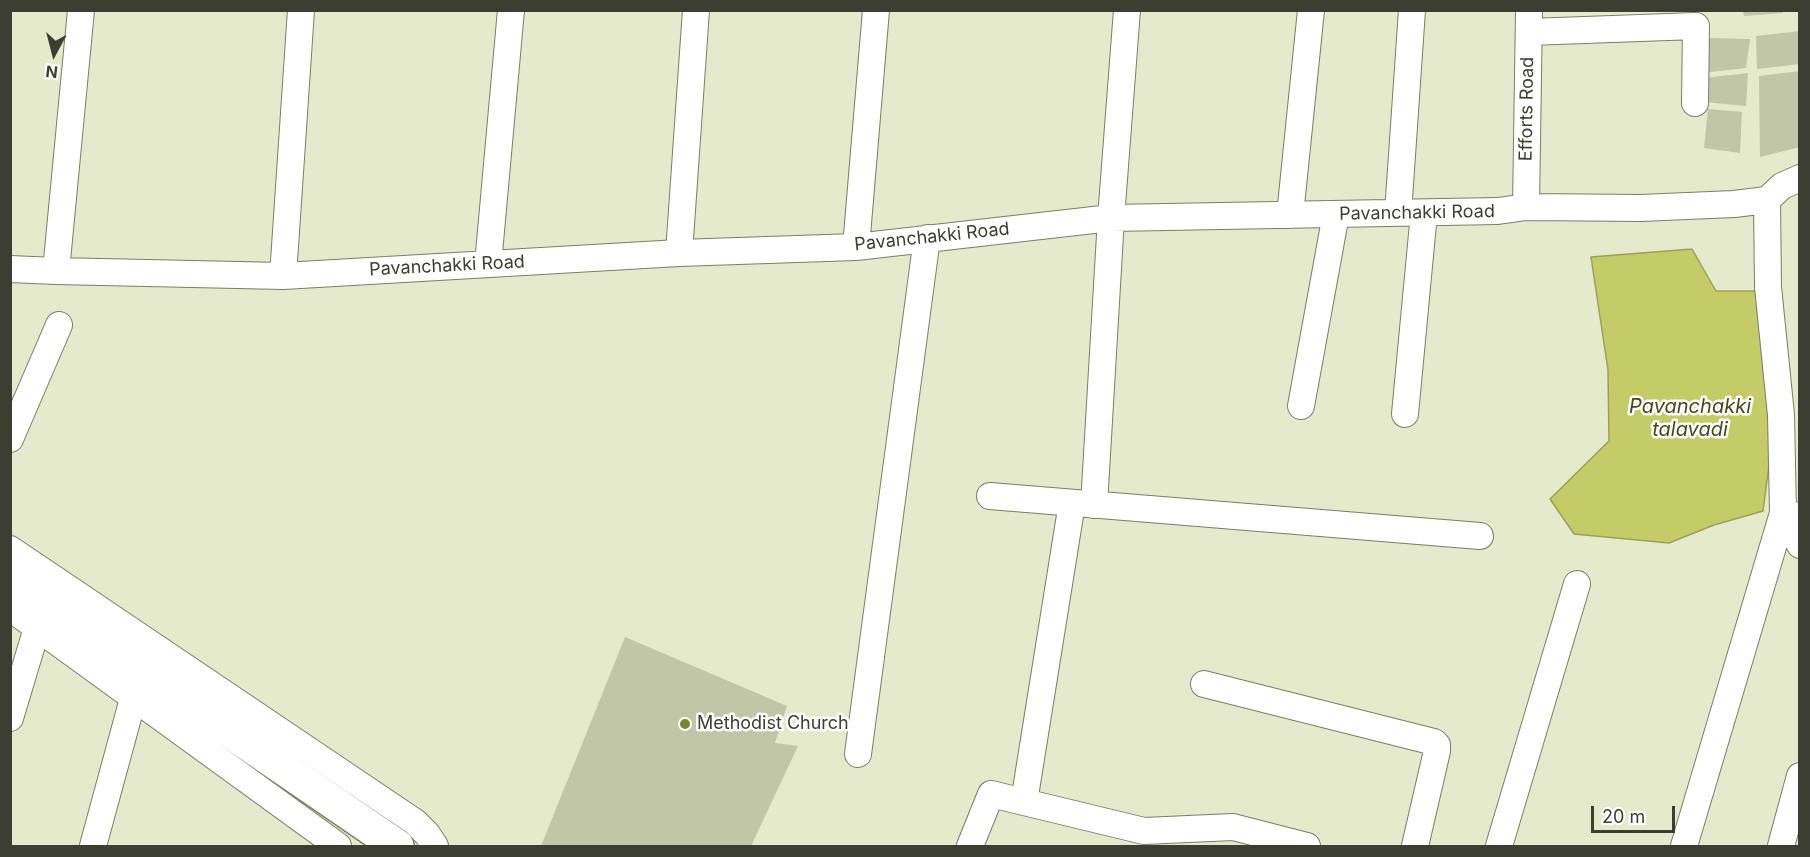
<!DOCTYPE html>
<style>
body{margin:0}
#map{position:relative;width:1810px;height:857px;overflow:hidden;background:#e6eacc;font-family:Inter,sans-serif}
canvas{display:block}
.frame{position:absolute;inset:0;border:12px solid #3d3e32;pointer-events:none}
.north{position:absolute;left:24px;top:24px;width:60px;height:60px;-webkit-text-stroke:4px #fff;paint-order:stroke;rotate:187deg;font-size:16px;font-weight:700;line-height:24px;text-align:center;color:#3d3e32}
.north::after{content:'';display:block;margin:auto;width:21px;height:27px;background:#3d3e32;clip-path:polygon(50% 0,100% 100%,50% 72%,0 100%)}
.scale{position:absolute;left:1591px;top:806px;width:84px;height:27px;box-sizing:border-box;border:3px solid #3d3e32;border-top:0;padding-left:8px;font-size:18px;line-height:21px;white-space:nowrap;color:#3d3e32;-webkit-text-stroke:4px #fff;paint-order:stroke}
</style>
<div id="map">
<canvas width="1810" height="857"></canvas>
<div class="frame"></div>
<div class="north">N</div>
<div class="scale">20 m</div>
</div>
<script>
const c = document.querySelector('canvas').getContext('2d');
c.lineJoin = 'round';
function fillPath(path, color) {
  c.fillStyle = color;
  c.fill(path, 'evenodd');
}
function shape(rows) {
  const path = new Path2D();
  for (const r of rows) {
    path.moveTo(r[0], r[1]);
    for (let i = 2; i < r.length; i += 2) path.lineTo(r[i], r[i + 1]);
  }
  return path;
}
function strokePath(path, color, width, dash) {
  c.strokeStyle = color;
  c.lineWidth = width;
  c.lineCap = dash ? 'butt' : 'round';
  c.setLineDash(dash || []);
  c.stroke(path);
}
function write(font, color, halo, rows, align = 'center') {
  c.font = font + ' Inter,sans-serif';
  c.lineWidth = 5;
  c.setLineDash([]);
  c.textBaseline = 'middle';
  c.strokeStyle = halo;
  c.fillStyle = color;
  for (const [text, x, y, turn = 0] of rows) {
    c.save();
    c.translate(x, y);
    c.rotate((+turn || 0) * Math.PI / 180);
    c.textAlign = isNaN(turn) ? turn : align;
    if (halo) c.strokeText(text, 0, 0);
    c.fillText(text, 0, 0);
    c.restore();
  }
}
const water = shape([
 [1692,249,1716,291,1756,291,1772,414,1770,457,1763,511,1714,525,1669,543,1574,534,1550,499,1609,441,1608,370,1591,257,1692,249]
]);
fillPath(water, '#c3cc67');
strokePath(water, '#9ba157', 1.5);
fillPath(shape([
 [1743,10,1782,10,1783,13,1744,16],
 [1800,31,1800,64,1757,69,1756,36],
 [1712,38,1750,39,1746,68,1702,73,1699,40],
 [1800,71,1800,147,1760,157,1759,76],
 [1748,73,1746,106,1704,102,1704,78],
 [1708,109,1742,112,1740,153,1704,148],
 [625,637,787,706,775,743,798,746,751,846,541,846]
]), '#c2c6a9');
const minor = shape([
 [1529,32,1696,26,1695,103],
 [1767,200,1768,287,1781,415,1783,513,1800,545],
 [1526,207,1529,10],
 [1398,213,1412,10],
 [1290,215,1311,10],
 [856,247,876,10],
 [679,253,696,10],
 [488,264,511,10],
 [10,269,56,271,81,10],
 [56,271,283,276,679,253,856,247,1111,218,1498,211,1526,207,1641,208,1734,204,1767,200,1782,186,1800,178],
 [283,276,301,10],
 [1301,406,1336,214],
 [1405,414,1424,213],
 [10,439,59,325],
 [990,496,1480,536],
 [1094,505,1111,218,1127,10],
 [10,549,415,822,427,834,435,846],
 [10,608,338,846],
 [1204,684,1434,742,1437,745,1437,751,1415,846],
 [10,718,37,628],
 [858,754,927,238],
 [1024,802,1072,503],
 [93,846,133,699],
 [970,846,991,794,1144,831,1233,827,1307,846],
 [1499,846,1577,584],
 [1684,846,1783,513,1800,516],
 [1781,846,1800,776]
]);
const primary = shape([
 [10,581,397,846]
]);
strokePath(minor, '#7b7e63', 28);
strokePath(primary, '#7b7e63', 36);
strokePath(minor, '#fff', 26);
strokePath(primary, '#fff', 33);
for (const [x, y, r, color] of [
 [685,724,6,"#7d842f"]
]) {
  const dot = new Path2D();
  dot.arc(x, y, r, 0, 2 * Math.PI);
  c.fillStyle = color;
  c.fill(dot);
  strokePath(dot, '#fff', 2);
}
write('18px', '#3d3e32', '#fff', [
 ["Efforts Road",1527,109,-89],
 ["Pavanchakki Road",1417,213,-1],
 ["Pavanchakki Road",932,237,-6],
 ["Pavanchakki Road",447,266,-3]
]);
write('18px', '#3d3e32', '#fff', [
 ["Methodist Church",697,724]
], 'left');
write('italic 20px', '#46491f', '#fff', [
 ["Pavanchakki",1690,407],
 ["talavadi",1690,430]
]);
</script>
